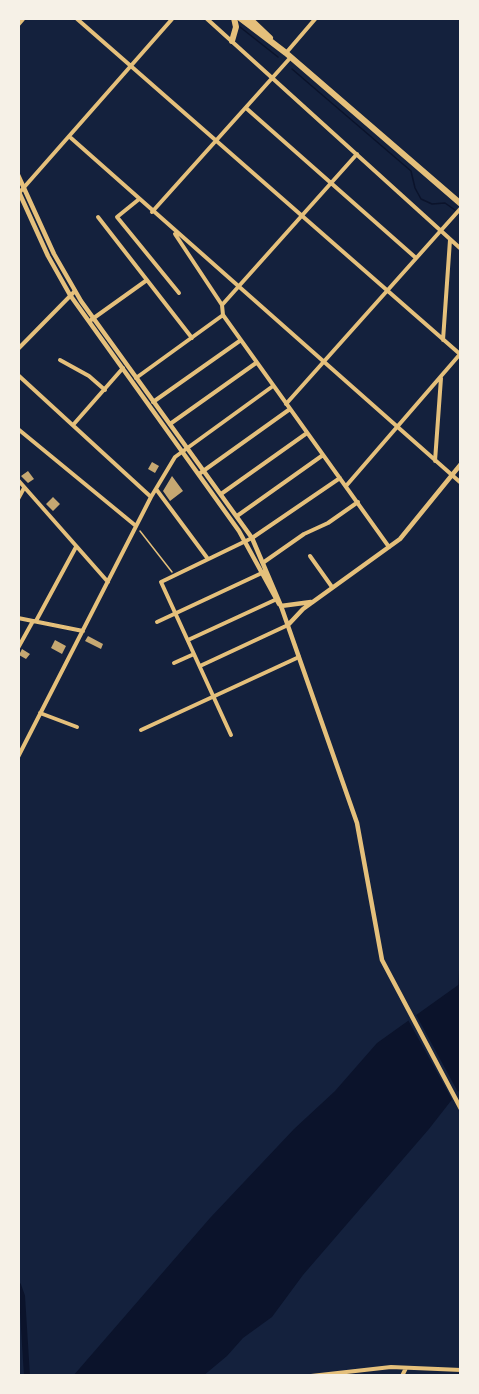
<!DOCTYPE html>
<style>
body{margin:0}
#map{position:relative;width:479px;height:1394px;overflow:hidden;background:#14213d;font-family:Signika,sans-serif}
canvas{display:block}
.frame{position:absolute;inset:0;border:20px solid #f6f1e7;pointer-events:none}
</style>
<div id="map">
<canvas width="479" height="1394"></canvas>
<div class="frame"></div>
</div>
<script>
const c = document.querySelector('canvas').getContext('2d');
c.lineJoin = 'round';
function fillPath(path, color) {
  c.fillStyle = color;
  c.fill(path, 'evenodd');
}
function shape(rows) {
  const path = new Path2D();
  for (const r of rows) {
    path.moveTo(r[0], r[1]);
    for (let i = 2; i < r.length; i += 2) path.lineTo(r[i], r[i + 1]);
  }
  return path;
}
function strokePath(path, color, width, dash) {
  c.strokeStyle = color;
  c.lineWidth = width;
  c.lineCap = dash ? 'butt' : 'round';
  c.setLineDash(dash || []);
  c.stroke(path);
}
fillPath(shape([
 [461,983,461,1088,429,1129,303,1275,272,1317,243,1338,227,1356,203,1376,73,1376,210,1218,294,1129,335,1091,377,1043]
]), '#0b132b');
fillPath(shape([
 [415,1013,459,1094,453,1101,407,1018]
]), '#14213d');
strokePath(shape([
 [229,18,230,19],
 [240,27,278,57],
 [292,69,411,171,415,188,421,199,432,204,445,203,455,210],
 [460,213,461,214],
 [459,985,461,947]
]), '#0b132b', 1.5);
strokePath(shape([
 [18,1285,22,1296,27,1376]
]), '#0b132b', 6);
fillPath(shape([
 [152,462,159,466,155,473,148,469],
 [28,471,34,479,28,483,21,476],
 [172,476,183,491,170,501,163,491],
 [53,497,60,504,53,511,46,504],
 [88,636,103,644,101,649,85,641],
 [55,640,66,646,62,654,51,648],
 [22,649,30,654,26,659,19,655]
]), '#c6a872');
strokePath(shape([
 [140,531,172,572]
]), '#e5c07b', 1.5);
strokePath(shape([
 [76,18,461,355],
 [206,18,461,249],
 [18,25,24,18],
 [286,53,316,18],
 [246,108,416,258],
 [71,138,461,483],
 [19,193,173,18],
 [138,200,117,217,179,293],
 [152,212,291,57],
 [98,217,192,338],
 [175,234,222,305,223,315,389,547],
 [222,305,357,154],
 [91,320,147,280],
 [443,340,450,240],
 [18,349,75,291],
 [60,360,89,376,105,390],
 [18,375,151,497],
 [136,378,223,315],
 [153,402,241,340],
 [286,404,461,208],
 [170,424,256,363],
 [73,425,123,368],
 [18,429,136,526],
 [435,461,441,378],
 [199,474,290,409],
 [18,480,108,582],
 [346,486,461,353],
 [156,489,208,559],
 [221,494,307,433],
 [18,499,24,488],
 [237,516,323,455],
 [310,556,332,587],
 [264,562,304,534,328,523,358,502],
 [18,618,83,631],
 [36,621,76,547],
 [157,622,264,572],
 [188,640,277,599],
 [18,648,33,621],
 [174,663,194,654],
 [200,666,288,625],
 [40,713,77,727],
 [141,730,299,657],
 [231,735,161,582,252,538,340,478],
 [18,757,151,497,175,457,273,386],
 [311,1376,391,1367,461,1370],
 [402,1376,406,1368]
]), '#e5c07b', 4);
strokePath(shape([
 [18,175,54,254,81,301,252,538,281,606],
 [18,190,48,256,70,295,239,531,279,604]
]), '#e5c07b', 4.5);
strokePath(shape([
 [311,602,281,606,357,823,382,960,461,1109],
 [288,625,303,609,400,539,461,464]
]), '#e5c07b', 4.5);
strokePath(shape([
 [240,18,286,53,461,204],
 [249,18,270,38],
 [232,41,236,27,234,18]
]), '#e5c07b', 6);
</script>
